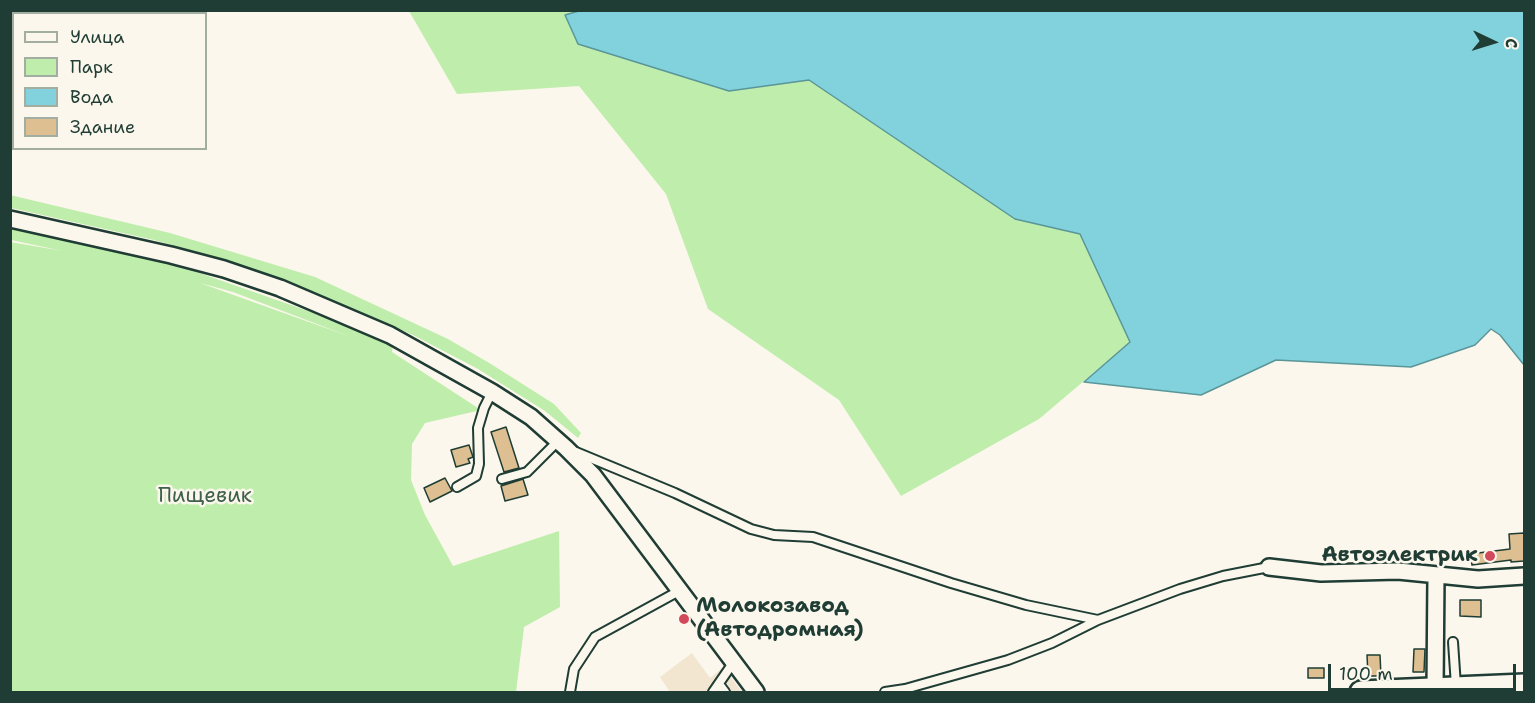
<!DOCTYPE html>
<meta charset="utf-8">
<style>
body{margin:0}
#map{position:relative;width:1535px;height:703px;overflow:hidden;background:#fbf7ec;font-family:"Shantell Sans",sans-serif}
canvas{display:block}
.frame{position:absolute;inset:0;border:12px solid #1f3d34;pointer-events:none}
.legend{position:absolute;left:12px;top:12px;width:195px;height:138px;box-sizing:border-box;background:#fbf7ec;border:2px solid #a3ada2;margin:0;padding:8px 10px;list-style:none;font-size:18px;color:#1f3d34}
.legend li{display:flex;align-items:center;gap:12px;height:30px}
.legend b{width:30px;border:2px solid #a3ada2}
.north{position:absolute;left:1463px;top:12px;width:60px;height:60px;-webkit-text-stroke:4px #fbf7ec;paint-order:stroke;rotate:94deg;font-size:16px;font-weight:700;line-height:24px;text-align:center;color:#1f3d34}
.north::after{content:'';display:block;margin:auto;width:21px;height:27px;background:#1f3d34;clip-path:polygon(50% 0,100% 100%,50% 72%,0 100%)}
.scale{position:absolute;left:1328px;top:664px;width:188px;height:27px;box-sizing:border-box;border:3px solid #1f3d34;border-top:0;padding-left:8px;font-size:18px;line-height:21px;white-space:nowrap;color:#1f3d34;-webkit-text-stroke:4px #fbf7ec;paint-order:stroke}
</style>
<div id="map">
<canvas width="1535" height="703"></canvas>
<div class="frame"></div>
<ul class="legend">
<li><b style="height:8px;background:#fbf7ec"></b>Улица</li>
<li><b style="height:16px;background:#bfedab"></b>Парк</li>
<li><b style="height:16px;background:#81d2dc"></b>Вода</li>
<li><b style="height:16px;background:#ddbf91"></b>Здание</li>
</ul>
<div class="north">С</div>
<div class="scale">100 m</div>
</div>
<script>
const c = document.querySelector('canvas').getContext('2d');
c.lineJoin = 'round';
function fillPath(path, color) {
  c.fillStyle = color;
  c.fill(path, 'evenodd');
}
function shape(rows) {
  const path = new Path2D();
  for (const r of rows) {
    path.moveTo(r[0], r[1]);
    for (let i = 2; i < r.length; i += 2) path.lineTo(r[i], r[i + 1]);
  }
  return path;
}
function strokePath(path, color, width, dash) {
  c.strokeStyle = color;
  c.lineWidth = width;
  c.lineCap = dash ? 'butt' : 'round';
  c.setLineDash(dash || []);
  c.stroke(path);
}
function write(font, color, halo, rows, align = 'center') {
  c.font = font + ' "Shantell Sans",sans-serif';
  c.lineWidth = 5;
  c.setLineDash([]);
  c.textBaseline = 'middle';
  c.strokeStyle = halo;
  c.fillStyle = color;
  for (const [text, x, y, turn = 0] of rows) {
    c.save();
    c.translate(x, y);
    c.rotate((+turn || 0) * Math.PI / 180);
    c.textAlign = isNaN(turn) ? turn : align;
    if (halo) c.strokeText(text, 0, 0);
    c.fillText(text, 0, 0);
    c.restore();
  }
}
fillPath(shape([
 [692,653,710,678,723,667,742,692,670,692,660,677]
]), '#f2e6d1');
fillPath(shape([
 [409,11,579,11,565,15,578,44,729,90,809,80,1015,219,1081,234,1130,342,1039,419,901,496,839,400,708,309,666,194,579,86,457,94],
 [10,195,170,233,315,277,448,339,491,364,554,404,581,433,578,438,545,411,478,369,413,335,313,292,235,263,154,240,11,208],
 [11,228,168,262,311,312,393,344,392,352,481,410,425,423,412,444,411,480,425,515,453,566,559,531,560,607,524,627,516,692,11,692,10,242,63,251,11,240],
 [200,283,233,292,351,337]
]), '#bfedab');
const water = shape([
 [579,11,1524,11,1524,365,1500,335,1491,329,1475,345,1411,367,1276,360,1201,395,1084,382,1130,342,1080,234,1015,219,809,80,729,91,578,44,565,15,579,11]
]);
fillPath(water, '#81d2dc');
strokePath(water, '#5a9699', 1.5);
const building = shape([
 [506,427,519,468,504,472,491,432,506,427],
 [469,445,473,457,468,459,470,463,456,467,451,450,469,445],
 [445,478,452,491,430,502,424,488,445,478],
 [523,479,528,495,505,501,501,486,523,479],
 [1524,533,1524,561,1511,562,1511,560,1472,565,1470,554,1510,549,1509,534,1524,533],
 [1460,600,1481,600,1481,617,1460,616,1460,600],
 [1414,649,1425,649,1424,672,1413,672,1414,649],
 [1367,655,1380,655,1381,676,1368,676,1367,655],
 [1308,668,1324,668,1324,678,1308,678,1308,668]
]);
fillPath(building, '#ddbf91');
strokePath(building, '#1f3d34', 1.5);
const lane = shape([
 [576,452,675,493,751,529,774,535,813,537,951,583,1026,605,1098,620],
 [502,479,527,472,558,441],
 [457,487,476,476,479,464,478,428,484,408,492,392],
 [1453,642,1456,686],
 [719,684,725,692],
 [570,692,574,669,595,637,679,591],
 [713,692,733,663],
 [885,692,905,689,1008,660,1052,643,1098,620,1180,589,1223,576,1269,567]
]);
const street = shape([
 [10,219,171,255,224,269,280,288,390,335,492,392,531,417,566,448,593,475,756,692],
 [1269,567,1321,573,1398,571,1478,579,1524,576],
 [1435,689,1436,575]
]);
const secondary = shape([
 [1361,692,1524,685]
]);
strokePath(lane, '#1f3d34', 12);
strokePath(street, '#1f3d34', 20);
strokePath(secondary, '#1f3d34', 26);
strokePath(lane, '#fbf7ec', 8);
strokePath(street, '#fbf7ec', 15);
strokePath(secondary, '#fbf7ec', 21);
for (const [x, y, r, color] of [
 [1490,556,6,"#d1495b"],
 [684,619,6,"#d1495b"]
]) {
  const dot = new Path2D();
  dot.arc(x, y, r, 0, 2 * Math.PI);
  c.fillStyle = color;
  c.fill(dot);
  strokePath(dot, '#fbf7ec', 2);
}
write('21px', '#3f604c', '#fbf7ec', [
 ["Пищевик",205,497]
]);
write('bold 21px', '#1f3d34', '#fbf7ec', [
 ["Автоэлектрик",1478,556],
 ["Молокозавод",696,607,"left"],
 ["(Автодромная)",696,631,"left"]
], 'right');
</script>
